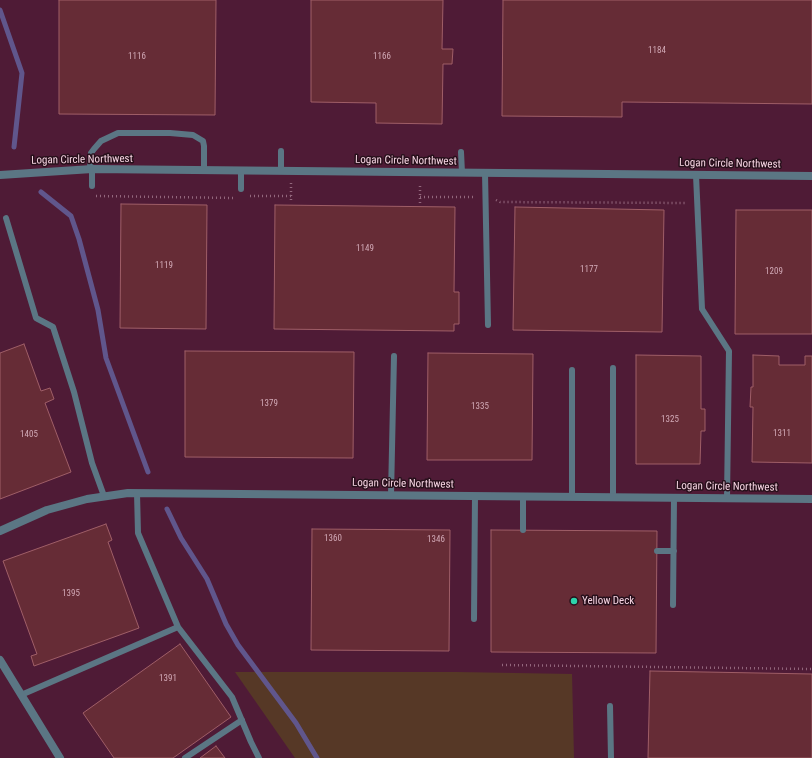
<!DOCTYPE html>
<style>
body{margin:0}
canvas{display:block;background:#4f1b36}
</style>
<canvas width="812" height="758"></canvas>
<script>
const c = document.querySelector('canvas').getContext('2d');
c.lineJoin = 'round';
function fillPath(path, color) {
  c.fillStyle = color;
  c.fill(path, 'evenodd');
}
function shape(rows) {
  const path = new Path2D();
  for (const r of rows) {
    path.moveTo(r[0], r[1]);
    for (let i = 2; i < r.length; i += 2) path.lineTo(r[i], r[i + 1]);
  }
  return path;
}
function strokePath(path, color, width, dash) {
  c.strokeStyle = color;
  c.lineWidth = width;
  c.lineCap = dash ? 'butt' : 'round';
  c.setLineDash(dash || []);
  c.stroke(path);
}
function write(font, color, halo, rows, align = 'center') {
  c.font = font + ' "Roboto Condensed",sans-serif';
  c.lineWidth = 3;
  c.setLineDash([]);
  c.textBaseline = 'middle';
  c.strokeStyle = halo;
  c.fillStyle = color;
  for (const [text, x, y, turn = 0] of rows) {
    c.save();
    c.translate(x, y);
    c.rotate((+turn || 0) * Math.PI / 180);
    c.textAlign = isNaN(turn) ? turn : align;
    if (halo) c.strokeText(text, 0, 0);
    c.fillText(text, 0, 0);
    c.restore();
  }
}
fillPath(shape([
 [235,672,457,672,572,674,574,758,295,758]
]), '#563826');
strokePath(shape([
 [0,10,22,73,14,147],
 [41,192,71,216,79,239,98,310,106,358,148,472],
 [167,509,181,538,207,579,226,624,238,645,296,723,317,758]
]), '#60568c', 5);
const building = shape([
 [59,0,216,0,215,115,59,114,59,0],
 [311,0,443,0,442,49,453,49,452,64,443,64,442,124,376,123,376,103,311,102,311,0],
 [503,0,812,0,812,104,622,102,622,117,502,116,503,0],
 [121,204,207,205,206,329,120,328,121,204],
 [275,205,455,207,454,292,459,292,459,324,454,324,454,331,274,329,275,205],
 [515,207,664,210,662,332,513,330,515,207],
 [736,210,812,210,812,334,735,334,736,210],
 [24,344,41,391,50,388,54,399,45,403,71,472,0,499,0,353,24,344],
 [185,351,354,352,353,458,185,457,185,351],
 [428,353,533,354,532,460,427,460,428,353],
 [636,355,701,356,701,409,705,409,705,431,701,431,700,464,636,464,636,355],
 [753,355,779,356,779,365,805,365,805,356,812,356,812,463,752,462,753,407,750,407,751,387,753,387,753,355],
 [106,524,112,540,108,542,139,628,34,666,31,656,37,654,3,561,106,524],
 [312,529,450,530,449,651,311,650,312,529],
 [491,530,657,531,656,653,491,652,491,530],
 [180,644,231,717,173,758,114,758,83,713,180,644],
 [650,671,812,674,812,758,648,758,650,671],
 [216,746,225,758,200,758,216,746]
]);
fillPath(building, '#662c36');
strokePath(building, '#9f5e67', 1);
strokePath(shape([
 [291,183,291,201],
 [96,196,235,198],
 [250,196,291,196],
 [420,197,475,197],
 [496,200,500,202,687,203],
 [420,203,420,184],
 [502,665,812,669]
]), '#93677d', 2.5, [1, 3]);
strokePath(shape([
 [281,151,281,171],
 [461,152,462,173],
 [90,169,91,153,94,149,101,141,118,133,170,133,193,135,203,141,204,146,204,170],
 [241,171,241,189],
 [485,173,488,325],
 [696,175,702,309,729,351,727,498],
 [92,186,92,169],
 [6,218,36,318,53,327,74,392,92,463,104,496],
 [572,370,572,497],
 [391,495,394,356],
 [613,497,613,368],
 [523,530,523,496],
 [657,551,674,551],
 [673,605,674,498],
 [474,619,475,496],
 [178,627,232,697,251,742,259,758],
 [21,695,178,627,138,533,137,493],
 [610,706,611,758],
 [185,758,242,720]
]), '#5b7684', 6);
strokePath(shape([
 [0,175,92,169,812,176],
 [0,531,47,510,87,499,128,493,812,499]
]), '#5b7684', 8);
strokePath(shape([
 [0,660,60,758]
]), '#5b7684', 8);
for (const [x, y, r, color] of [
 [574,601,4,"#2dd4ab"]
]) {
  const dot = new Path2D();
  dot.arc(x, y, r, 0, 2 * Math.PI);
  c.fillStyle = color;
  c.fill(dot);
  strokePath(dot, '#27101b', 1.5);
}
write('9px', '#d2aab7', null, [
 ["1184",657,51],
 ["1116",137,57],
 ["1166",382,57],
 ["1149",365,249],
 ["1119",164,266],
 ["1177",589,270],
 ["1209",774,272],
 ["1379",269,404],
 ["1335",480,407],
 ["1325",670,420],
 ["1311",782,434],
 ["1405",29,435],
 ["1360",333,539],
 ["1346",436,540],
 ["1395",71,594],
 ["1391",168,679]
]);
write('11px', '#f6d4e2', '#27101b', [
 ["Logan Circle Northwest",82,160,-1],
 ["Logan Circle Northwest",406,161,1],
 ["Logan Circle Northwest",730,164,1],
 ["Logan Circle Northwest",403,484,1],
 ["Logan Circle Northwest",727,487,1]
]);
write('11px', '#f6d4e2', '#27101b', [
 ["Yellow Deck",582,601]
], 'left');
</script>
